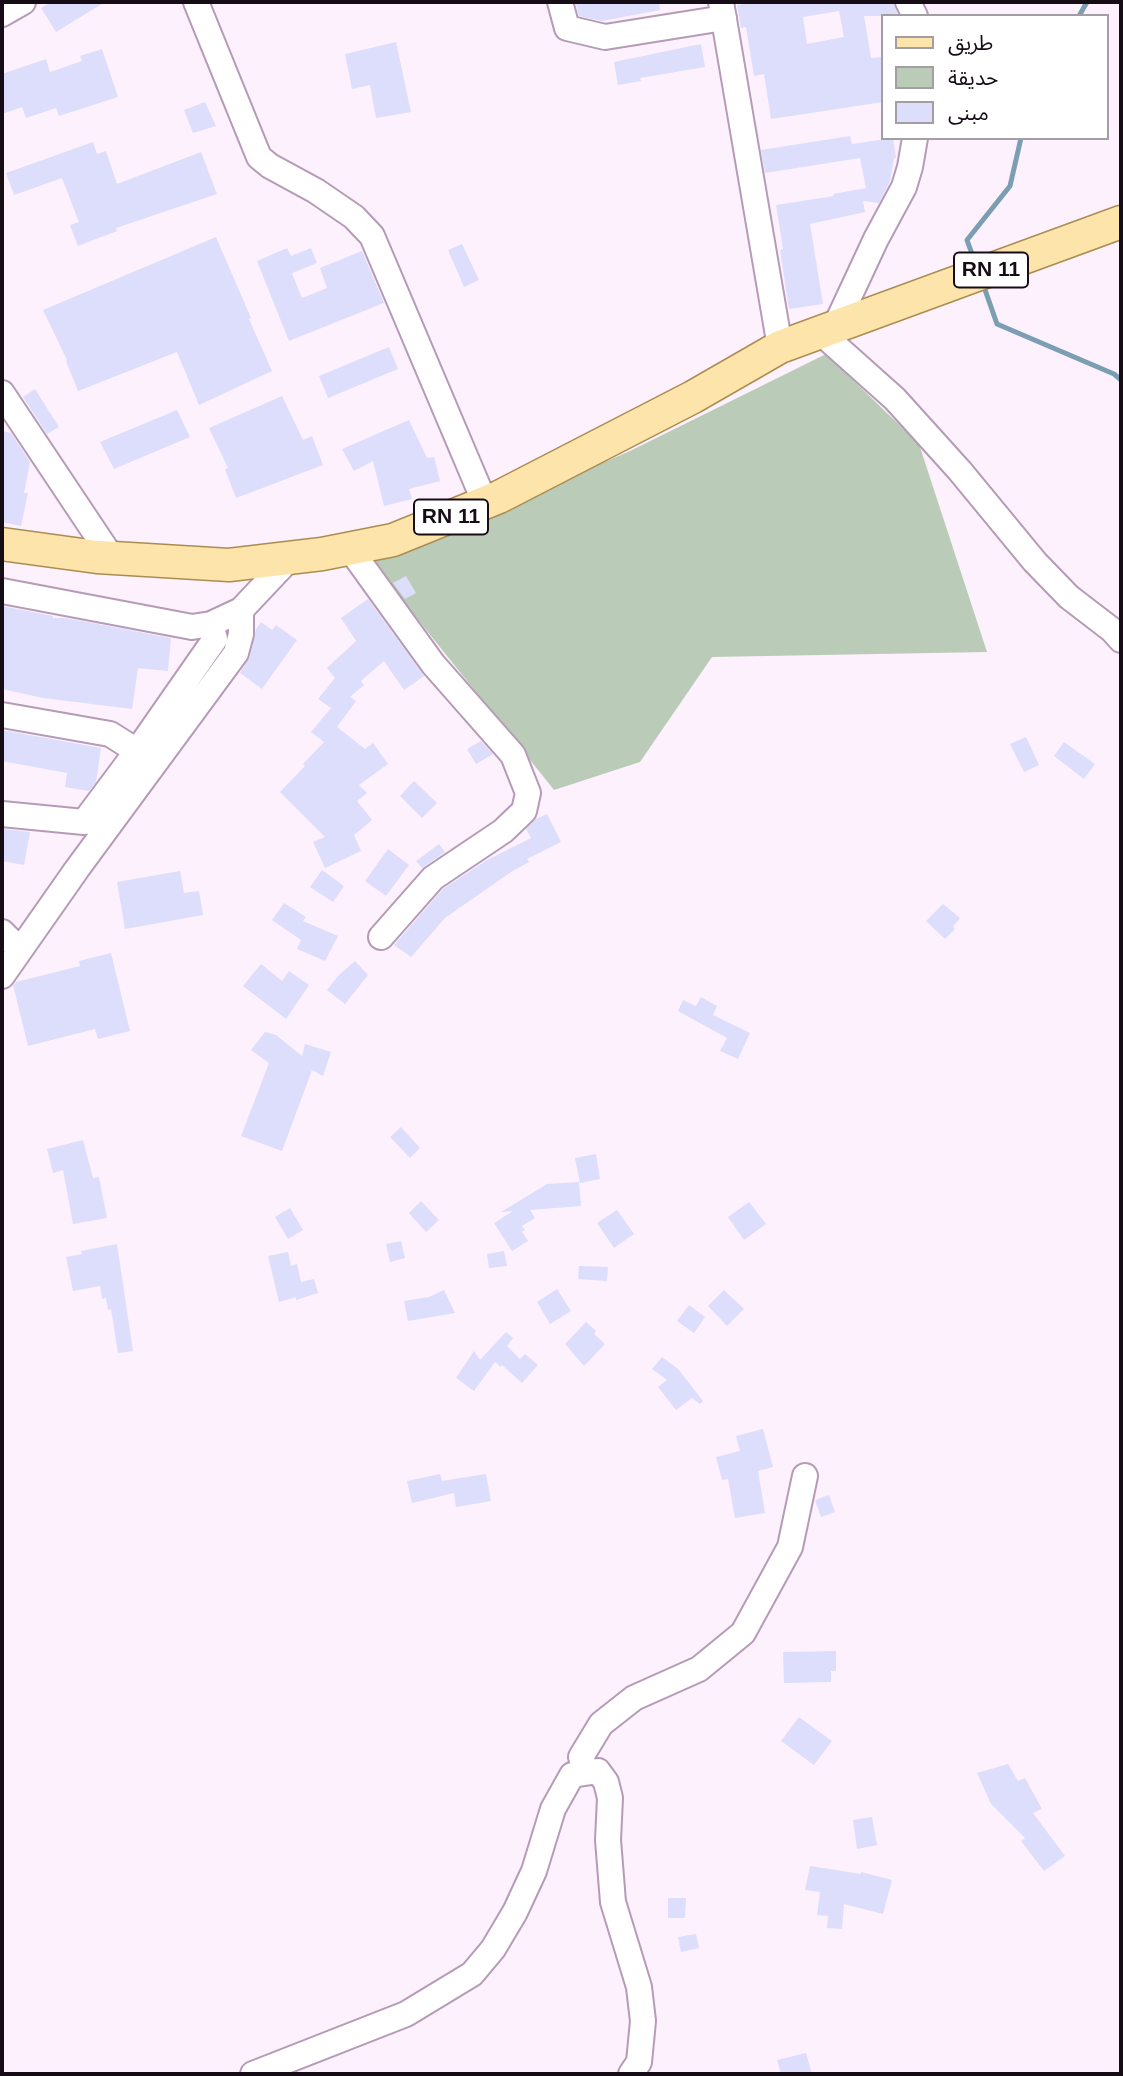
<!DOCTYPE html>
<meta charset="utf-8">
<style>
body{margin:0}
#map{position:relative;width:1123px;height:2076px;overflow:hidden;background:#fdf1fd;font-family:Helvetica,"Noto Sans Arabic",sans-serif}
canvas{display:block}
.frame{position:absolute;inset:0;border:4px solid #160c16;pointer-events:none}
.legend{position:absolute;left:881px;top:14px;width:228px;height:126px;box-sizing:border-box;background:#fff;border:2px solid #a29ea2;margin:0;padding:9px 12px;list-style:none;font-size:21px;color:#160c16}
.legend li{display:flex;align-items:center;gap:14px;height:35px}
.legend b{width:35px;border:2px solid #a29ea2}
</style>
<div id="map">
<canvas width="1123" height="2076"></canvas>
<div class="frame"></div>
<ul class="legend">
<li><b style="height:9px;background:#fde4aa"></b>طريق</li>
<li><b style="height:19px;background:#baccb8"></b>حديقة</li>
<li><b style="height:19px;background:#dcdefb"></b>مبنى</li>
</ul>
</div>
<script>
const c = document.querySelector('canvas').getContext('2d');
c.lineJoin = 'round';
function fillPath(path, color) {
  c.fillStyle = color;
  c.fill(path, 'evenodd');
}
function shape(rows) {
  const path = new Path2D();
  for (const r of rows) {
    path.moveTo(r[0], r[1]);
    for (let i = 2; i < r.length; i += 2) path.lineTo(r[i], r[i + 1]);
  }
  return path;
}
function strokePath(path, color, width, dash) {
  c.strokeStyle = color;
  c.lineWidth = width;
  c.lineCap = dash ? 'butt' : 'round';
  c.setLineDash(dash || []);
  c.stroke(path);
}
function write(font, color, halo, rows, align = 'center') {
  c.font = font + ' Helvetica,sans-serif';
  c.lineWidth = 5;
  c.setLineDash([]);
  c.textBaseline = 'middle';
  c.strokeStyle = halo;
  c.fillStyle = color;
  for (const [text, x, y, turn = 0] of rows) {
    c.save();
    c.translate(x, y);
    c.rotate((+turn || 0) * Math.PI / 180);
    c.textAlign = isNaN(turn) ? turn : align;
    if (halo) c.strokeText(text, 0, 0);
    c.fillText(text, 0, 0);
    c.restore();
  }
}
fillPath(shape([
 [826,354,919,444,987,652,712,657,640,762,554,790,372,562,630,451]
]), '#baccb8');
strokePath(shape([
 [1079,16,1087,2],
 [976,265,967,240,1010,186,1021,138],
 [983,284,997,324,1114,374,1121,380]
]), '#7b9eb3', 5);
fillPath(shape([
 [51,2,105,2,56,32,41,8],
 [575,2,659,2,660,10,602,21,579,16],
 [757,2,893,2,898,16,864,16,871,58,883,57,883,102,771,119,764,74,754,76,746,27,741,28,737,5],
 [839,11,844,37,807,44,803,17],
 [396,42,411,112,376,118,370,85,352,89,345,54],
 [701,44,705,67,640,78,641,81,618,85,614,62],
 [102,49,118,97,59,116,56,108,26,118,22,107,2,114,2,74,46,59,50,72,82,61,80,56],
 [205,102,216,126,193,133,184,110],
 [850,136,852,144,893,138,896,158,894,158,890,181,879,203,863,201,865,212,810,224,823,304,789,309,780,250,783,249,776,205,834,196,833,194,866,188,860,158,765,173,761,150],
 [93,142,97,154,106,151,117,184,201,152,217,194,116,228,117,231,78,246,70,225,79,222,62,178,14,195,6,173],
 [216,237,251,318,249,319,272,371,199,405,177,352,78,391,66,361,67,360,43,310],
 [462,244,479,280,464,287,448,250],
 [287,248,291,256,311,248,317,263,292,273,302,298,327,288,320,268,362,251,384,303,289,341,257,261],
 [389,347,398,369,328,398,319,376],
 [35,389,59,427,47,434,23,397],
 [282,396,303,440,312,436,323,465,236,498,225,469,228,468,209,428],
 [177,410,190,437,114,469,100,442],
 [409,420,427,458,434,457,440,481,409,489,412,499,384,506,373,461,354,471,342,449],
 [2,431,11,433,30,462,24,493,28,493,21,526,2,522],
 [406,576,416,593,405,599,393,583],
 [368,599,424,676,404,690,384,661,361,681,364,685,350,697,356,701,337,727,365,749,373,743,388,764,359,785,367,793,357,801,372,820,354,835,361,851,325,868,313,842,325,837,280,792,305,766,303,764,324,742,311,732,331,708,318,699,335,678,327,668,356,641,341,618],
 [2,606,53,616,53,618,66,618,171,638,168,671,138,668,132,709,43,698,2,689],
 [261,622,272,630,276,625,297,640,262,689,240,673,250,657,256,629],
 [2,730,101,748,96,782,89,791,65,787,67,773,2,761],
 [1026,737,1039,765,1024,772,1010,744],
 [481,741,493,754,476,764,467,749],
 [1064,742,1095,764,1084,779,1054,756],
 [414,781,437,803,422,818,400,796],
 [547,814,561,842,527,859,529,862,511,872,445,918,411,957,394,945,443,889,487,860,531,838,526,829,536,819],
 [2,829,30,832,24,865,2,861],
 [439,844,445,852,422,868,416,861],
 [388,849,409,865,386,896,365,881],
 [322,870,344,886,333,902,310,887],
 [180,871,184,893,199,891,203,915,125,929,117,882],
 [284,903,306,917,303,921,338,936,325,961,297,949,301,940,272,920],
 [943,904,960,918,953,927,955,929,945,939,926,921],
 [111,953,130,1031,98,1039,95,1029,28,1046,13,985,16,982,80,966,79,961],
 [355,961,368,975,345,1004,327,990,338,976],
 [261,964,282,981,289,971,309,985,286,1019,243,986],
 [701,997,717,1006,713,1015,750,1033,738,1059,720,1051,727,1038,678,1011,683,1000,696,1006],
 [265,1032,276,1035,302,1056,305,1044,331,1052,323,1076,312,1070,282,1151,241,1136,269,1063,251,1050],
 [401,1127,420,1148,410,1158,390,1137],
 [83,1140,93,1178,99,1177,107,1218,73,1224,63,1170,53,1173,47,1149],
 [596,1154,600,1179,580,1183,575,1158],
 [579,1182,581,1206,530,1210,535,1218,522,1226,525,1230,522,1232,528,1241,512,1251,494,1223,513,1211,501,1212,547,1184],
 [421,1201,439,1220,426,1232,409,1213],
 [749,1202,766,1224,744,1240,728,1217],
 [290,1208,303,1230,288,1239,275,1217],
 [617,1210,634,1234,614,1248,597,1223],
 [401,1241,405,1258,390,1262,386,1244],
 [117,1244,133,1351,118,1353,111,1309,108,1310,106,1298,102,1299,100,1286,73,1291,66,1257,82,1254,81,1251],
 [504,1251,507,1266,489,1268,487,1254],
 [288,1252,291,1266,297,1264,301,1282,314,1279,318,1293,296,1300,296,1297,279,1302,268,1256],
 [579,1266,608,1267,607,1281,578,1279],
 [557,1289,571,1311,550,1324,537,1302],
 [444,1290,455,1313,408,1321,404,1301,429,1297],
 [724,1290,744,1309,727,1326,708,1306],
 [689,1305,705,1317,694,1333,677,1321],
 [586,1322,596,1331,594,1334,605,1344,584,1366,565,1344],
 [506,1332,513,1338,507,1346,520,1359,525,1354,538,1365,522,1383,502,1365,501,1367,495,1362,474,1391,456,1378,474,1351,480,1360],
 [662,1357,678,1369,703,1401,700,1404,692,1398,676,1410,658,1387,667,1380,652,1369],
 [763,1429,773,1467,758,1471,765,1513,735,1518,728,1479,722,1480,716,1457,740,1451,736,1436],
 [440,1474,442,1481,486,1474,491,1501,456,1507,454,1493,412,1503,407,1481],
 [829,1495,835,1512,821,1517,815,1500],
 [836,1651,836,1671,831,1671,831,1682,784,1683,783,1652],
 [799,1717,832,1741,814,1765,781,1741],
 [1008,1764,1018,1781,1025,1778,1042,1809,1033,1813,1065,1856,1044,1871,1021,1841,1025,1838,991,1804,977,1773],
 [872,1817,877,1845,857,1849,853,1820],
 [810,1866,861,1874,861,1872,892,1880,883,1914,844,1904,842,1929,827,1928,828,1916,817,1915,820,1892,805,1890],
 [668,1898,686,1898,685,1918,668,1918],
 [696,1934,699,1948,681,1952,678,1937],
 [806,2053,812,2074,781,2074,777,2060]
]), '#dcdefb');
const minor = shape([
 [196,2,259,157,270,166,316,191,354,217,372,236,485,503],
 [560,2,567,28,605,37,724,18],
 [721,2,780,347],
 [908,2,915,16],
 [2,14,23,2],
 [835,327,876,239,904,187,910,167,915,138],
 [820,332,895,399,960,471,1035,562,1069,597,1112,630,1121,640],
 [2,393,112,558],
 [350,549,433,664,513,755,528,793,524,811,503,831,433,878,381,937],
 [2,591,192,627,211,624,241,610,290,558],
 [2,715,110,734,137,751],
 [2,814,84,822,137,751,215,639,211,624],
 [2,932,20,950],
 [2,976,77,869,236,653,241,634,241,610],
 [586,1772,581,1757,601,1724,634,1698,699,1669,743,1633,790,1547,805,1476],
 [253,2074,406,2014,472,1974,493,1949,515,1912,534,1871,553,1809,572,1775,598,1771,606,1782,610,1798,608,1840,613,1902,639,1987,643,2021,639,2062,631,2074]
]);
const major = shape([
 [2,544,97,557,229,565,322,554,393,540,499,497,693,397,780,347,1121,222]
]);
strokePath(minor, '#b69bb7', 28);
strokePath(major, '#ab8d51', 35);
strokePath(minor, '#fff', 24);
strokePath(major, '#fde4aa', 32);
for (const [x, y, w] of [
 [991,270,74],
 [451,517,74]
]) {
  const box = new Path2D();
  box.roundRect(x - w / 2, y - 17.5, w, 35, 5);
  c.fillStyle = '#fff';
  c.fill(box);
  strokePath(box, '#160c16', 2);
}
write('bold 21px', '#160c16', null, [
 ["RN 11",991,270],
 ["RN 11",451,517]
]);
</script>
